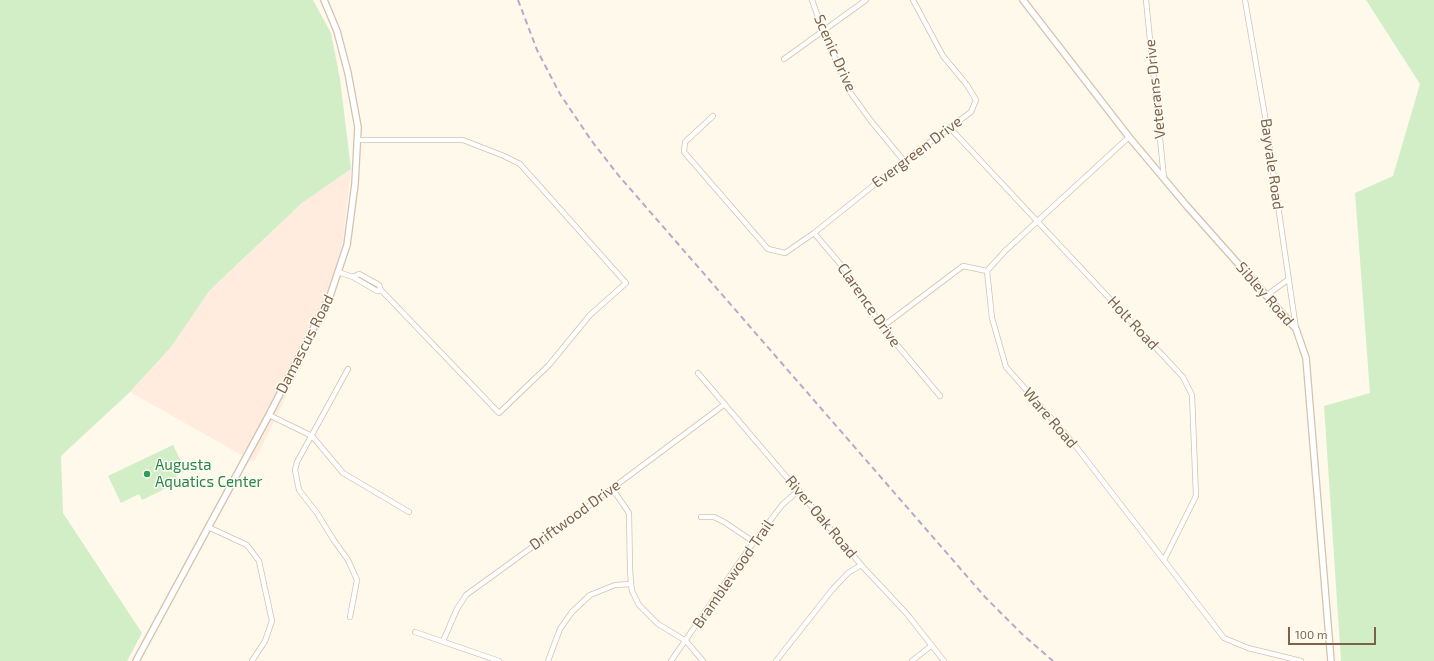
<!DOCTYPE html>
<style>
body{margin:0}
#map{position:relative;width:1434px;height:661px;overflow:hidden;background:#fef9eb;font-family:"Exo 2",sans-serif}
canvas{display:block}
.scale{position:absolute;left:1288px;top:627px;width:88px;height:18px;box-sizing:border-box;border:2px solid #7d624a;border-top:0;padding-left:5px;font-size:12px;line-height:14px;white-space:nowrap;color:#7d624a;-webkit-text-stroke:3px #fffcf3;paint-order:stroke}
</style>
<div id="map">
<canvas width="1434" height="661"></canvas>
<div class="scale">100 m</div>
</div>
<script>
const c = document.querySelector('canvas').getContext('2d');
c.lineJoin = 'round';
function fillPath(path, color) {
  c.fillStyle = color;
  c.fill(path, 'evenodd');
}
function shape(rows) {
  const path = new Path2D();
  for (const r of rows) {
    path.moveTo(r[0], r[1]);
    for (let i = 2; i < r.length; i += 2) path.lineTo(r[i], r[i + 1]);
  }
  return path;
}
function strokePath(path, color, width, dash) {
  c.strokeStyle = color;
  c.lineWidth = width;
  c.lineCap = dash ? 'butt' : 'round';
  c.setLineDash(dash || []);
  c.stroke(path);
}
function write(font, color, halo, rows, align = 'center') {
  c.font = font + ' "Exo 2",sans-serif';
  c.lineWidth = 3;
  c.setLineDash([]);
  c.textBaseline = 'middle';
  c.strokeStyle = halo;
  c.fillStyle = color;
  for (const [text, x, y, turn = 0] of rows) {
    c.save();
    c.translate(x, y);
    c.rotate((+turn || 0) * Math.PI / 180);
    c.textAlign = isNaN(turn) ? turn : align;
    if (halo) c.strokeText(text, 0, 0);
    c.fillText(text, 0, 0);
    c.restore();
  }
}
fillPath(shape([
 [351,169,343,239,329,309,254,462,130,392,171,347,210,290,302,203]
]), '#ffecde');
fillPath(shape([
 [0,0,313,0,331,33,340,79,351,169,302,203,210,290,171,347,130,392,61,456,63,513,142,633,127,661,0,661],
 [1366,0,1434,0,1434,661,1341,661,1324,406,1370,393,1355,193,1393,176,1420,84],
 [173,445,186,471,176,476,179,482,142,500,139,494,121,503,108,476]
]), '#d2eec7');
const minor = shape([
 [812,0,823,31,850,92,871,121,904,161],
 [1146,0,1164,178],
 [1245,0,1265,116,1296,329],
 [784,59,866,0],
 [713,116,685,142,684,152,768,249,785,253,814,233,904,161,971,112,976,100,967,85,943,56,913,0],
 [950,128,1183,377,1192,395,1196,496,1164,560],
 [1129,137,1005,251,987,271,992,318,1006,367,1074,444,1224,638,1248,648,1301,661],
 [357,140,463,140,504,156,520,164,626,283,590,315,549,365,499,413,381,290],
 [814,233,847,272,882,327,940,396],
 [338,272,353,277,377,291,381,290,379,285,359,274,353,277],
 [1267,295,1289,279],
 [882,327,963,266,987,271],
 [348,369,297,462,295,470,299,490,317,513,333,539,348,560,357,580,350,617],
 [698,373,863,567,907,614,944,661],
 [269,415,312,436,343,473,409,512],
 [612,488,629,513,630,569,631,584,632,591,639,605,658,624,686,641,703,661],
 [701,517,714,517,724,522,754,542],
 [208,527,247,545,259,561,272,621,265,641,252,661],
 [415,632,499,661],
 [443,641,457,609,466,595,571,519,725,404],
 [548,661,560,629,572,612,590,595,615,585,631,584],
 [671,661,748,550,782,505,799,490],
 [776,661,832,590,848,573,861,565],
 [912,661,932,645]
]);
const tertiary = shape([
 [1023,0,1129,137,1186,205,1296,329,1306,358,1331,661],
 [136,661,269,415,330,296,347,245,355,184,358,127,348,73,337,31,324,0]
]);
strokePath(minor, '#d3c2ae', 6);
strokePath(tertiary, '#d3c2ae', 8);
strokePath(minor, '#fff', 4.5);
strokePath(tertiary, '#fff', 5.5);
strokePath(shape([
 [518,0,537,50,560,94,591,140,619,176,985,597,1022,634,1053,661]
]), '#bea6cb', 2, [6, 4]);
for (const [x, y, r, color] of [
 [147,474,4,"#2e9e5b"]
]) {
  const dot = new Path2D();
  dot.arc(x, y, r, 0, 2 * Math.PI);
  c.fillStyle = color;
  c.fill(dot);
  strokePath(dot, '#fffcf3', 1.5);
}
write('15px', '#7d624a', '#fffcf3', [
 ["Scenic Drive",835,53,66],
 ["Veterans Drive",1155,89,-96],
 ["Evergreen Drive",917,152,-37],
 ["Bayvale Road",1272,164,82],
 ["Sibley Road",1265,294,49],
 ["Clarence Drive",869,305,55],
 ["Holt Road",1133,323,47],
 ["Damascus Road",305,344,-63],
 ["Ware Road",1050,418,49],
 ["Driftwood Drive",575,515,-36],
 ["River Oak Road",821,517,50],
 ["Bramblewood Trail",733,574,-55]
]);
write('15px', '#27864d', '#fffcf3', [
 ["Augusta",155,465],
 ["Aquatics Center",155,482]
], 'left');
</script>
